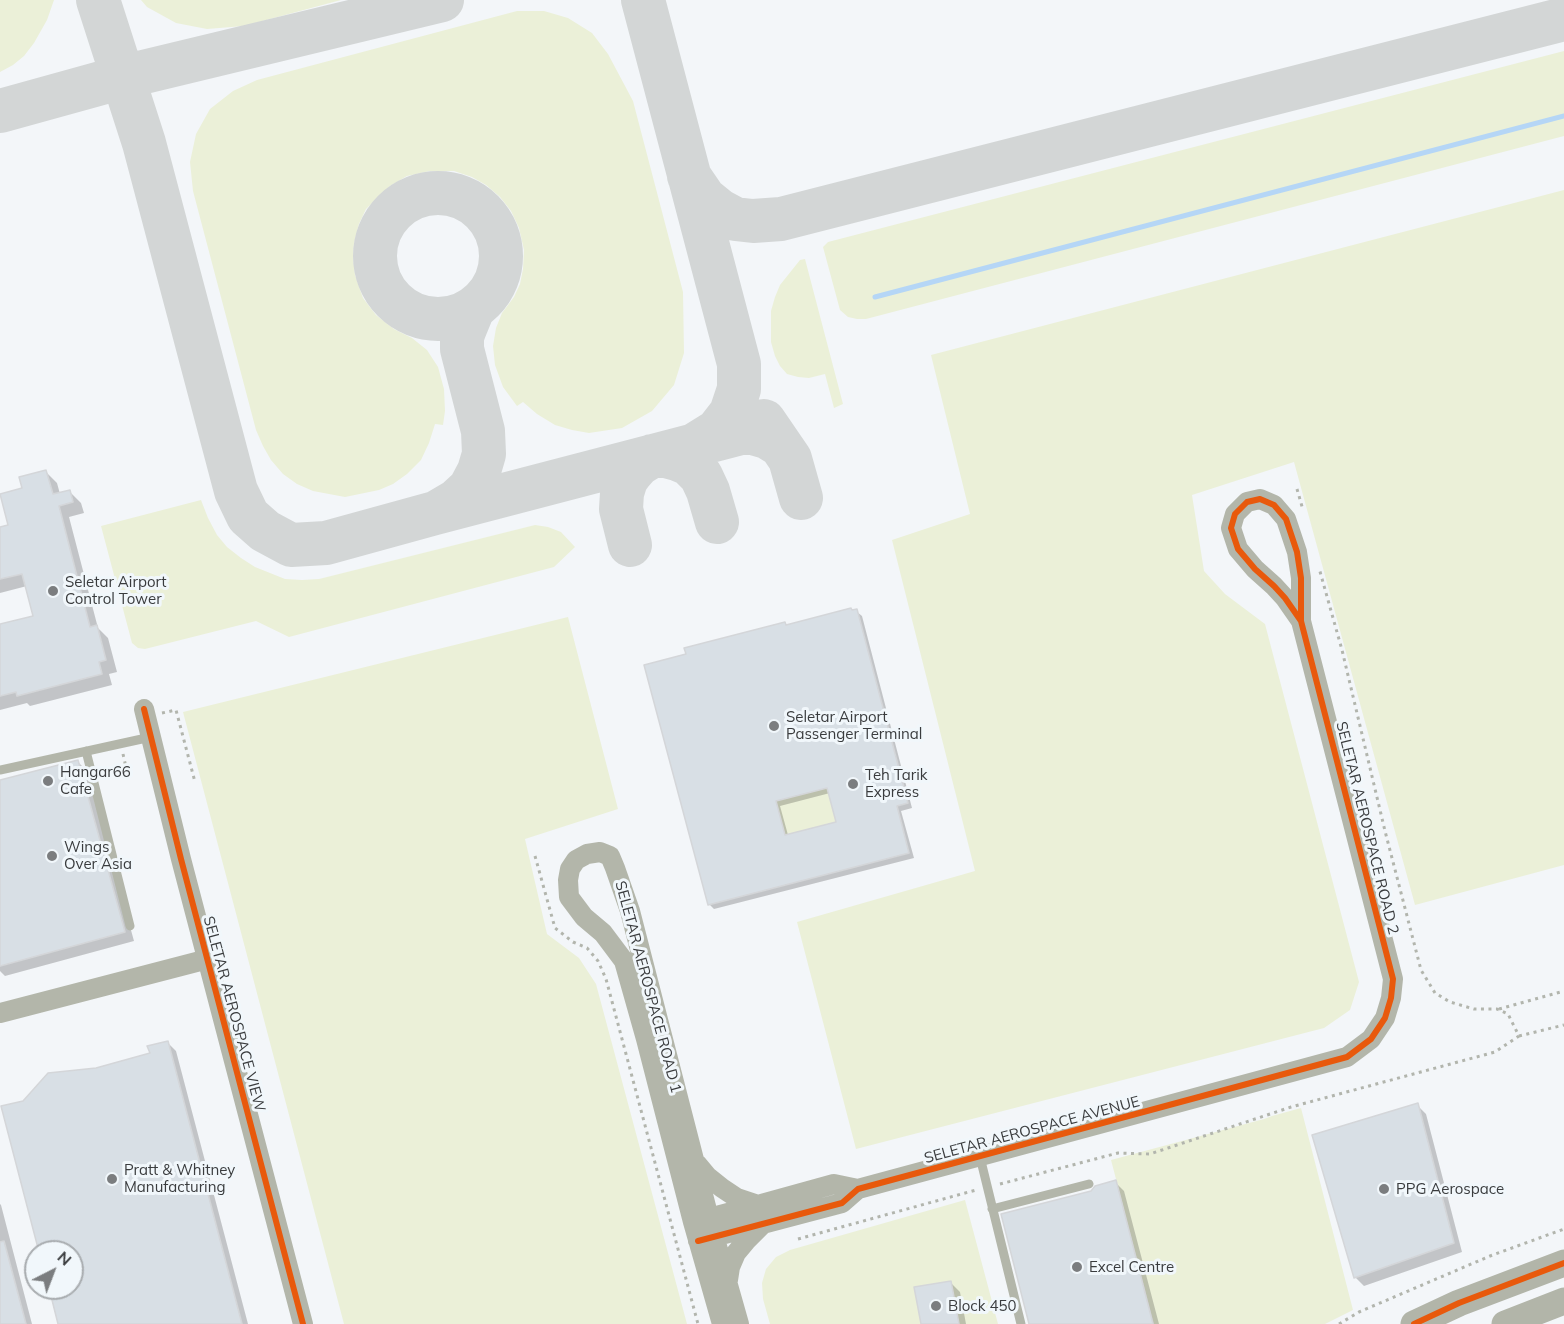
<!DOCTYPE html>
<style>
body{margin:0}
#map{position:relative;width:1564px;height:1324px;overflow:hidden;background:#f3f6f9;font-family:Mulish,sans-serif}
canvas{display:block}
.north{position:absolute;left:24px;top:1240px;width:60px;height:60px;box-sizing:border-box;background:#f1f7fb;border:2px solid #a8acaf;border-radius:50%;rotate:42deg;font-size:16px;font-weight:700;line-height:24px;text-align:center;color:#3a3c3e}
.north::after{content:'';display:block;margin:auto;width:21px;height:27px;background:#7b7d7f;clip-path:polygon(50% 0,100% 100%,50% 72%,0 100%)}
</style>
<div id="map">
<canvas width="1564" height="1324"></canvas>
<div class="north">N</div>
</div>
<script>
const c = document.querySelector('canvas').getContext('2d');
c.lineJoin = 'round';
function fillPath(path, color) {
  c.fillStyle = color;
  c.fill(path, 'evenodd');
}
function shape(rows) {
  const path = new Path2D();
  for (const r of rows) {
    if (r.length === 3) {
      path.moveTo(r[0] + r[2], r[1]);
      path.arc(r[0], r[1], r[2], 0, 2 * Math.PI);
      continue;
    }
    path.moveTo(r[0], r[1]);
    for (let i = 2; i < r.length; i += 2) path.lineTo(r[i], r[i + 1]);
  }
  return path;
}
function strokePath(path, color, width, dash) {
  c.strokeStyle = color;
  c.lineWidth = width;
  c.lineCap = dash ? 'butt' : 'round';
  c.setLineDash(dash || []);
  c.stroke(path);
}
function write(font, color, halo, rows, align = 'center') {
  c.font = font + ' Mulish,sans-serif';
  c.lineWidth = 6;
  c.setLineDash([]);
  c.textBaseline = 'middle';
  c.strokeStyle = halo;
  c.fillStyle = color;
  for (const [text, x, y, turn = 0] of rows) {
    c.save();
    c.translate(x, y);
    c.rotate((+turn || 0) * Math.PI / 180);
    c.textAlign = isNaN(turn) ? turn : align;
    if (halo) c.strokeText(text, 0, 0);
    c.fillText(text, 0, 0);
    c.restore();
  }
}
fillPath(shape([
 [0,0,54,0,47,20,34,43,24,56,13,65,0,72],
 [141,0,341,0,244,26,207,29,176,23,147,7],
 [517,11,544,11,568,18,592,33,608,54,633,101,683,292,684,353,674,385,652,411,622,428,589,433,572,430,555,425,537,414,523,402,517,406,503,387,495,365,493,346,496,328,502,313,514,297,520,284,523,269,524,250,519,228,511,211,500,197,486,185,472,177,454,171,430,171,407,176,390,186,366,209,359,224,354,243,353,258,355,275,363,298,376,315,394,329,412,338,427,350,438,367,444,389,445,411,443,425,435,424,429,443,421,460,407,474,393,484,379,490,345,497,313,491,297,484,283,474,271,460,263,446,256,430,193,191,190,162,196,134,210,109,233,91,257,80],
 [1564,51,1564,136,866,319,857,319,848,317,840,310,823,247,828,242],
 [1564,190,1564,865,1415,905,1294,462,1192,495,1204,571,1225,594,1265,624,1359,982,1350,1010,1324,1028,856,1149,797,922,975,871,892,540,970,514,931,355],
 [805,259,843,404,834,408,825,374,809,378,798,377,787,374,780,366,775,356,771,342,771,311,775,297,780,285,800,260],
 [201,500,208,518,217,535,227,547,241,558,255,567,285,579,302,580,319,579,535,525,548,527,561,532,575,547,554,567,289,637,256,621,145,649,138,648,132,643,101,526],
 [568,617,618,809,525,839,547,934,579,958,596,984,687,1324,344,1324,183,712],
 [827,788,836,822,785,835,776,801],
 [1301,1108,1353,1310,1325,1324,1154,1324,1111,1160,1264,1119,1272,1116],
 [965,1200,998,1324,770,1324,763,1299,762,1283,766,1269,776,1257,790,1250]
]), '#ebf0d8');
fillPath(shape([
 [46,472,57,483,60,494,70,492,81,503,84,513,69,517,98,628,108,638,117,672,109,674,112,685,30,706,27,703,0,710,0,626,35,617,27,586,0,593,0,528,10,526,24,489],
 [856,611,862,616,912,808,901,811,914,858,714,909,709,904,688,655,785,623,788,626],
 [830,793,838,823,788,835,780,806],
 [78,762,87,771,134,941,5,976,0,971,0,782],
 [167,1042,176,1051,248,1324,60,1324,50,1288,72,1288,72,1252,41,1252,24,1103,96,1069,151,1054],
 [1417,1105,1426,1114,1462,1252,1364,1286,1355,1277],
 [1115,1182,1124,1191,1159,1324,1031,1324,1091,1192],
 [0,1204,1,1205,32,1324,0,1324],
 [951,1283,960,1292,966,1324,922,1324]
]), '#0003');
strokePath(shape([
 [875,297,1564,116]
]), '#b5d6f6', 5);
strokePath(shape([
 [98,0,144,143,236,491,248,516,265,531,291,545,326,543,435,513,741,433,753,433,767,437,780,445],
 [643,0,739,364,739,389,731,413,717,431,696,444],
 [0,111,123,77,442,0],
 [689,176,704,198,720,211,735,219,753,221,781,219,1564,19],
 [438,256,63],
 [764,421,790,459,801,498],
 [439,511,456,501,470,488,479,471,484,454,483,431,462,349,462,337,464,331,473,309],
 [630,545,621,509,622,493,626,480,631,473,639,464,652,456,666,456,677,459,689,464,701,476,708,491,717,522]
]), '#d3d6d6', 44);
const building = shape([
 [46,470,53,494,70,490,73,502,59,506,90,627,97,625,106,660,99,662,102,674,17,696,16,692,0,696,0,624,33,616,22,574,0,579,0,527,8,525,0,494,22,488,19,477,46,470],
 [851,608,852,610,857,609,908,803,897,806,909,853,708,905,644,665,686,654,684,648,785,622,786,625,851,608],
 [827,788,836,822,785,835,776,801,827,788],
 [78,760,125,932,0,966,0,780,78,760],
 [168,1041,242,1324,58,1324,49,1288,72,1288,72,1252,39,1252,1,1106,23,1101,48,1073,96,1068,150,1053,147,1046,168,1041],
 [1418,1103,1454,1243,1354,1278,1312,1135,1418,1103],
 [1116,1180,1153,1324,1029,1324,1001,1214,1091,1191,1095,1186,1116,1180],
 [4,1241,26,1324,0,1324,0,1242,4,1241],
 [951,1281,959,1324,921,1324,914,1287,951,1281]
]);
fillPath(building, '#d8dfe5');
strokePath(building, '#d4d6d9', 1.5);
strokePath(shape([
 [1297,489,1303,510],
 [162,713,176,710,195,782],
 [123,754,128,776],
 [535,856,555,928,573,942,587,948,598,961,606,979,698,1324],
 [1499,1009,1564,991],
 [1519,1036,1564,1025],
 [1000,1184,1118,1153,1150,1154,1291,1107,1495,1052,1519,1036,1508,1014,1497,1009,1474,1009,1450,1002,1435,993,1421,970,1385,831,1342,650,1319,568],
 [798,1239,976,1190],
 [1339,1324,1359,1312,1490,1256,1564,1229]
]), '#b2b5ad', 3, [3, 4.5]);
strokePath(shape([
 [86,751,130,926],
 [0,770,151,737],
 [980,1157,1021,1324],
 [992,1209,1089,1184]
]), '#b3b6aa', 9);
strokePath(shape([
 [144,709,181,859,303,1324],
 [0,1013,208,959],
 [697,1164,707,1176,722,1188,737,1198,758,1205],
 [698,1221,758,1205,834,1184,858,1189],
 [698,1241,842,1203,858,1189,1347,1057,1371,1039,1385,1018,1391,998,1393,979,1301,621,1301,578,1297,552,1286,519,1274,505,1260,499,1247,502,1235,514,1231,528,1238,549,1255,569,1274,586,1285,598,1301,621],
 [728,1280,730,1267,736,1253,746,1241,762,1225],
 [722,1324,693,1222,646,1039,624,961,603,933,584,917,569,897,568,880,570,869,576,860,587,854,600,852,610,856,615,868,630,911,709,1218,739,1324]
]), '#b3b6aa', 20);
strokePath(shape([
 [1414,1324,1459,1303,1564,1263],
 [1505,1324,1564,1301]
]), '#b2b5a9', 27);
strokePath(shape([
 [144,709,181,859,303,1324],
 [698,1241,842,1203,858,1189,1347,1057,1371,1039,1385,1018,1391,998,1393,979,1301,621,1301,578,1297,552,1286,519,1274,505,1260,499,1247,502,1235,514,1231,528,1238,549,1255,569,1274,586,1285,598,1301,621],
 [1414,1324,1459,1303,1564,1263]
]), '#e8590c', 6);
for (const [x, y, r, color] of [
 [53,591,6,"#7b7d7f"],
 [774,726,6,"#7b7d7f"],
 [48,781,6,"#7b7d7f"],
 [853,784,6,"#7b7d7f"],
 [52,856,6,"#7b7d7f"],
 [112,1179,6,"#7b7d7f"],
 [1384,1189,6,"#7b7d7f"],
 [1077,1267,6,"#7b7d7f"],
 [936,1306,6,"#7b7d7f"]
]) {
  const dot = new Path2D();
  dot.arc(x, y, r, 0, 2 * Math.PI);
  c.fillStyle = color;
  c.fill(dot);
  strokePath(dot, '#f1f7fb', 2);
}
write('15px', '#3a3c3e', '#f1f7fb', [
 ["Seletar Airport",65,582],
 ["Control Tower",65,599],
 ["Seletar Airport",786,717],
 ["Passenger Terminal",786,734],
 ["Hangar66",60,772],
 ["Cafe",60,789],
 ["Teh Tarik",865,775],
 ["Express",865,792],
 ["Wings",64,847],
 ["Over Asia",64,864],
 ["Pratt & Whitney",124,1170],
 ["Manufacturing",124,1187],
 ["PPG Aerospace",1396,1189],
 ["Excel Centre",1089,1267],
 ["Block 450",948,1306]
], 'left');
write('15px', '#3a3c3e', '#f1f7fb', [
 ["SELETAR AEROSPACE ROAD 2",1367,828,76],
 ["SELETAR AEROSPACE ROAD 1",648,987,75],
 ["SELETAR AEROSPACE VIEW",234,1014,75],
 ["SELETAR AEROSPACE AVENUE",1032,1130,-15]
]);
</script>
